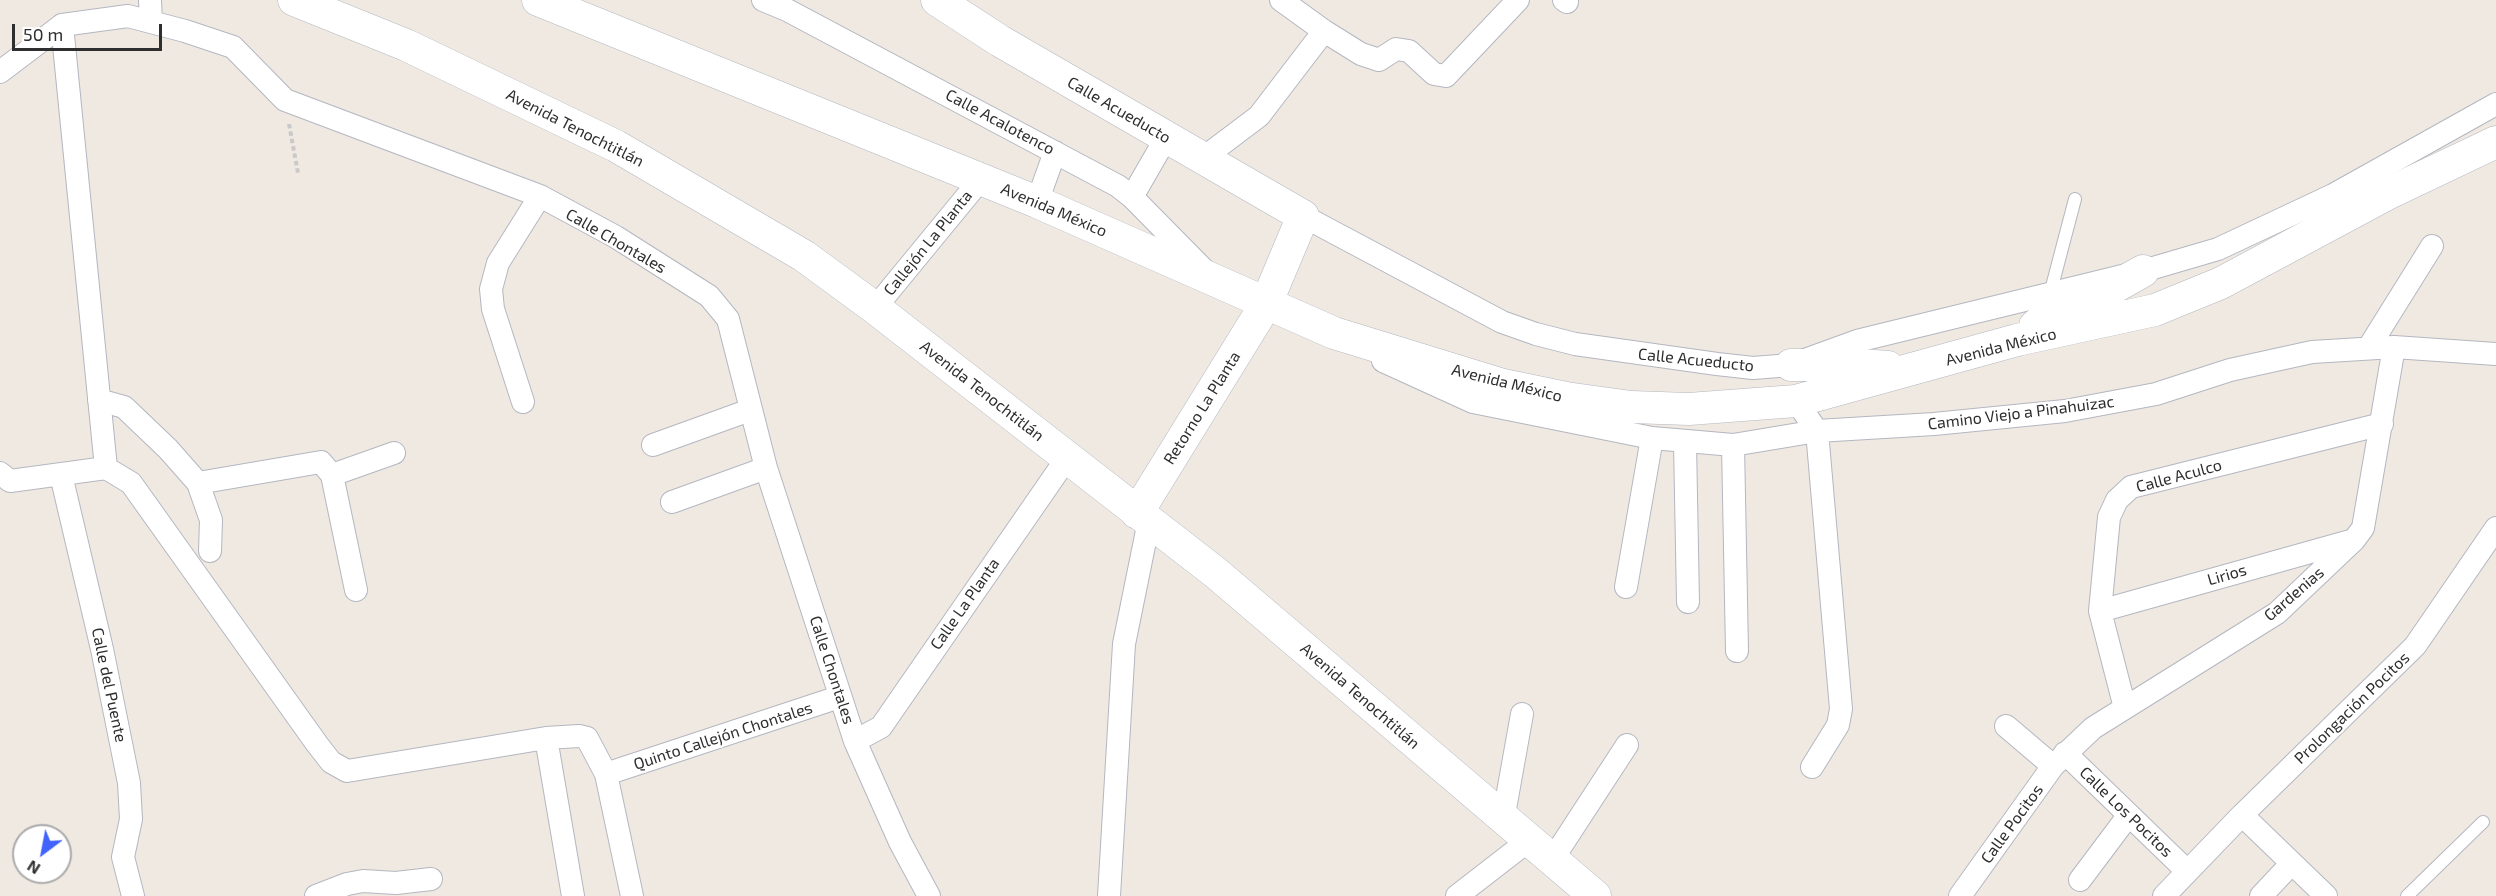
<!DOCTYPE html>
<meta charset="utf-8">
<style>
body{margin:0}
#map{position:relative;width:2496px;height:896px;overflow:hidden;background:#efe9e1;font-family:"Exo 2",sans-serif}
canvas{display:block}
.north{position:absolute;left:12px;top:824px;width:60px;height:60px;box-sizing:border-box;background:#fff;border:2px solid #ababab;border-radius:50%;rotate:212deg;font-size:16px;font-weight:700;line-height:24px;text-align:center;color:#2e2e2e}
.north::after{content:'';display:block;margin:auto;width:21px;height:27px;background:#4264fb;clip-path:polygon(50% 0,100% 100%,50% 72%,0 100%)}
.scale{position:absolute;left:12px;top:24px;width:150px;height:27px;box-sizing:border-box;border:3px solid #2e2e2e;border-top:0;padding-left:8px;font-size:18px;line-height:21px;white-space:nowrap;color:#2e2e2e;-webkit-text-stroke:4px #fff;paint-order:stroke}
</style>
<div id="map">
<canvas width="2496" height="896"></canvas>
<div class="north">N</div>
<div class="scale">50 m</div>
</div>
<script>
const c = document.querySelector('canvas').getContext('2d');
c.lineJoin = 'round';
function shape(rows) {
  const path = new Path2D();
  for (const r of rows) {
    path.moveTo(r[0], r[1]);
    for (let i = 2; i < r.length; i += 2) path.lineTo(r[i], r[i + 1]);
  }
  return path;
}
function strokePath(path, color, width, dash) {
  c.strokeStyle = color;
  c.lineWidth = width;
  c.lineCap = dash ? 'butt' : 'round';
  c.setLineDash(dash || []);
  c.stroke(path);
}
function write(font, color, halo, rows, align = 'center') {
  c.font = font + ' "Exo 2",sans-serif';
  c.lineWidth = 4.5;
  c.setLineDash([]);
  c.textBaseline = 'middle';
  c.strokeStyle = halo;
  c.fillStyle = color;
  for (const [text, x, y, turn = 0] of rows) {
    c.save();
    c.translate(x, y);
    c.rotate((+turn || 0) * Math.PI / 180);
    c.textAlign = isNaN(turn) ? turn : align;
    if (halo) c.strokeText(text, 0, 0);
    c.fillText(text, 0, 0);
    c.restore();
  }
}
const lane = shape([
 [2050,294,2075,199],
 [2407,896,2483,822]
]);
const street = shape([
 [150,0,151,22],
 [763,0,787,10,1118,186,1132,197,1205,271],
 [1281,0,1324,31,1361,54,1379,60,1396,49,1409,51,1434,74,1446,76,1518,0],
 [1564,0,1567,2],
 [62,25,106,468],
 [0,72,62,25,128,16,185,31,233,47,285,100,540,196,616,237,709,296,728,319,766,468,855,741,900,842,929,896],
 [1202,159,1259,116,1324,31],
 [1132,197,1166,138],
 [1037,202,1055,152],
 [1303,216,1502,322,1536,334,1575,344,1717,364,1753,368,1791,365,1857,341,2143,271,2218,249,2333,195,2496,104],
 [875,308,981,179],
 [2369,347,2432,246],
 [1383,361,1473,402,1652,438,1733,445,1817,431,1934,424,2065,411,2156,394,2230,370,2312,352,2394,347,2496,354],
 [99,400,124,407,168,449,198,483,211,520,210,551],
 [1796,401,1817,431,1841,709,1838,725,1812,767],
 [523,402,493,309,491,289,498,263,540,196],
 [1685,442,1688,602],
 [653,445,750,410],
 [1733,445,1737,651],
 [106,468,131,483,317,744,331,762,347,771,546,738,579,736,587,738,606,774,632,896],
 [0,473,10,481,106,468],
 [61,475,102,649,129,783,131,819,123,857,133,896],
 [332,475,394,453],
 [198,483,321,462,332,475,356,590],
 [672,502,766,468],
 [1626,587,1652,438],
 [2100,611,2350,541],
 [2125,708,2100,611,2109,517,2117,500,2131,487,2382,424],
 [2006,726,2053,766],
 [546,738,573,896],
 [855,741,881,727,1067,458],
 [2065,753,2187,871],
 [606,774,839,697],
 [2242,815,2326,896],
 [1503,820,1522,714],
 [1552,860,1627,745],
 [2080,880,2128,816],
 [316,896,347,884,363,881,396,883,431,879],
 [1109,896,1124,644,1149,521],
 [1457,896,1528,841],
 [1960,896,2053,766,2093,728,2277,613,2354,540,2363,528,2394,347],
 [2164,896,2242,815,2415,646,2496,528],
 [2261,896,2292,863]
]);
const secondary = shape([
 [294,0,406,45,616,146,804,256,875,308,1216,573,1595,896],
 [538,0,1037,202,1334,333,1503,385,1566,398,1631,407,1689,409,1796,401,2017,340,2155,310,2221,283,2391,192,2496,142],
 [937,0,1000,41,1303,216,1266,304,1137,513],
 [2035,326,2041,321,2102,294,2143,271],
 [1791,365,1859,365,1888,367]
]);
strokePath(lane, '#b4b7c1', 14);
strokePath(street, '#b4b7c1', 24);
strokePath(secondary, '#b4b7c1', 33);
strokePath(shape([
 [289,124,298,173]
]), '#c9c9c9', 4, [4.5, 3]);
strokePath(lane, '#fff', 12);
strokePath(street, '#fff', 22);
strokePath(secondary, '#fff', 32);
write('16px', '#2e2e2e', '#fff', [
 ["Calle Acueducto",1119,110,30],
 ["Calle Acalotenco",1000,122,28],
 ["Avenida Tenochtitlán",575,128,27],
 ["Avenida México",1054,210,23],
 ["Calle Chontales",616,241,30],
 ["Callejón La Planta",928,243,-51],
 ["Avenida México",2001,347,-14],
 ["Calle Acueducto",1696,360,6],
 ["Avenida México",1507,383,14],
 ["Avenida Tenochtitlán",982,391,38],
 ["Retorno La Planta",1202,408,-58],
 ["Camino Viejo a Pinahuizac",2021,413,-7],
 ["Calle Aculco",2179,476,-15],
 ["Lirios",2227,575,-16],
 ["Gardenias",2294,594,-41],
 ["Calle La Planta",965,604,-55],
 ["Calle Chontales",832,670,72],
 ["Calle del Puente",109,685,78],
 ["Avenida Tenochtitlán",1360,696,41],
 ["Prolongación Pocitos",2352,708,-44],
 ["Quinto Callejón Chontales",723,736,-18],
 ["Calle Los Pocitos",2126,812,44],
 ["Calle Pocitos",2012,824,-54]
]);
</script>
